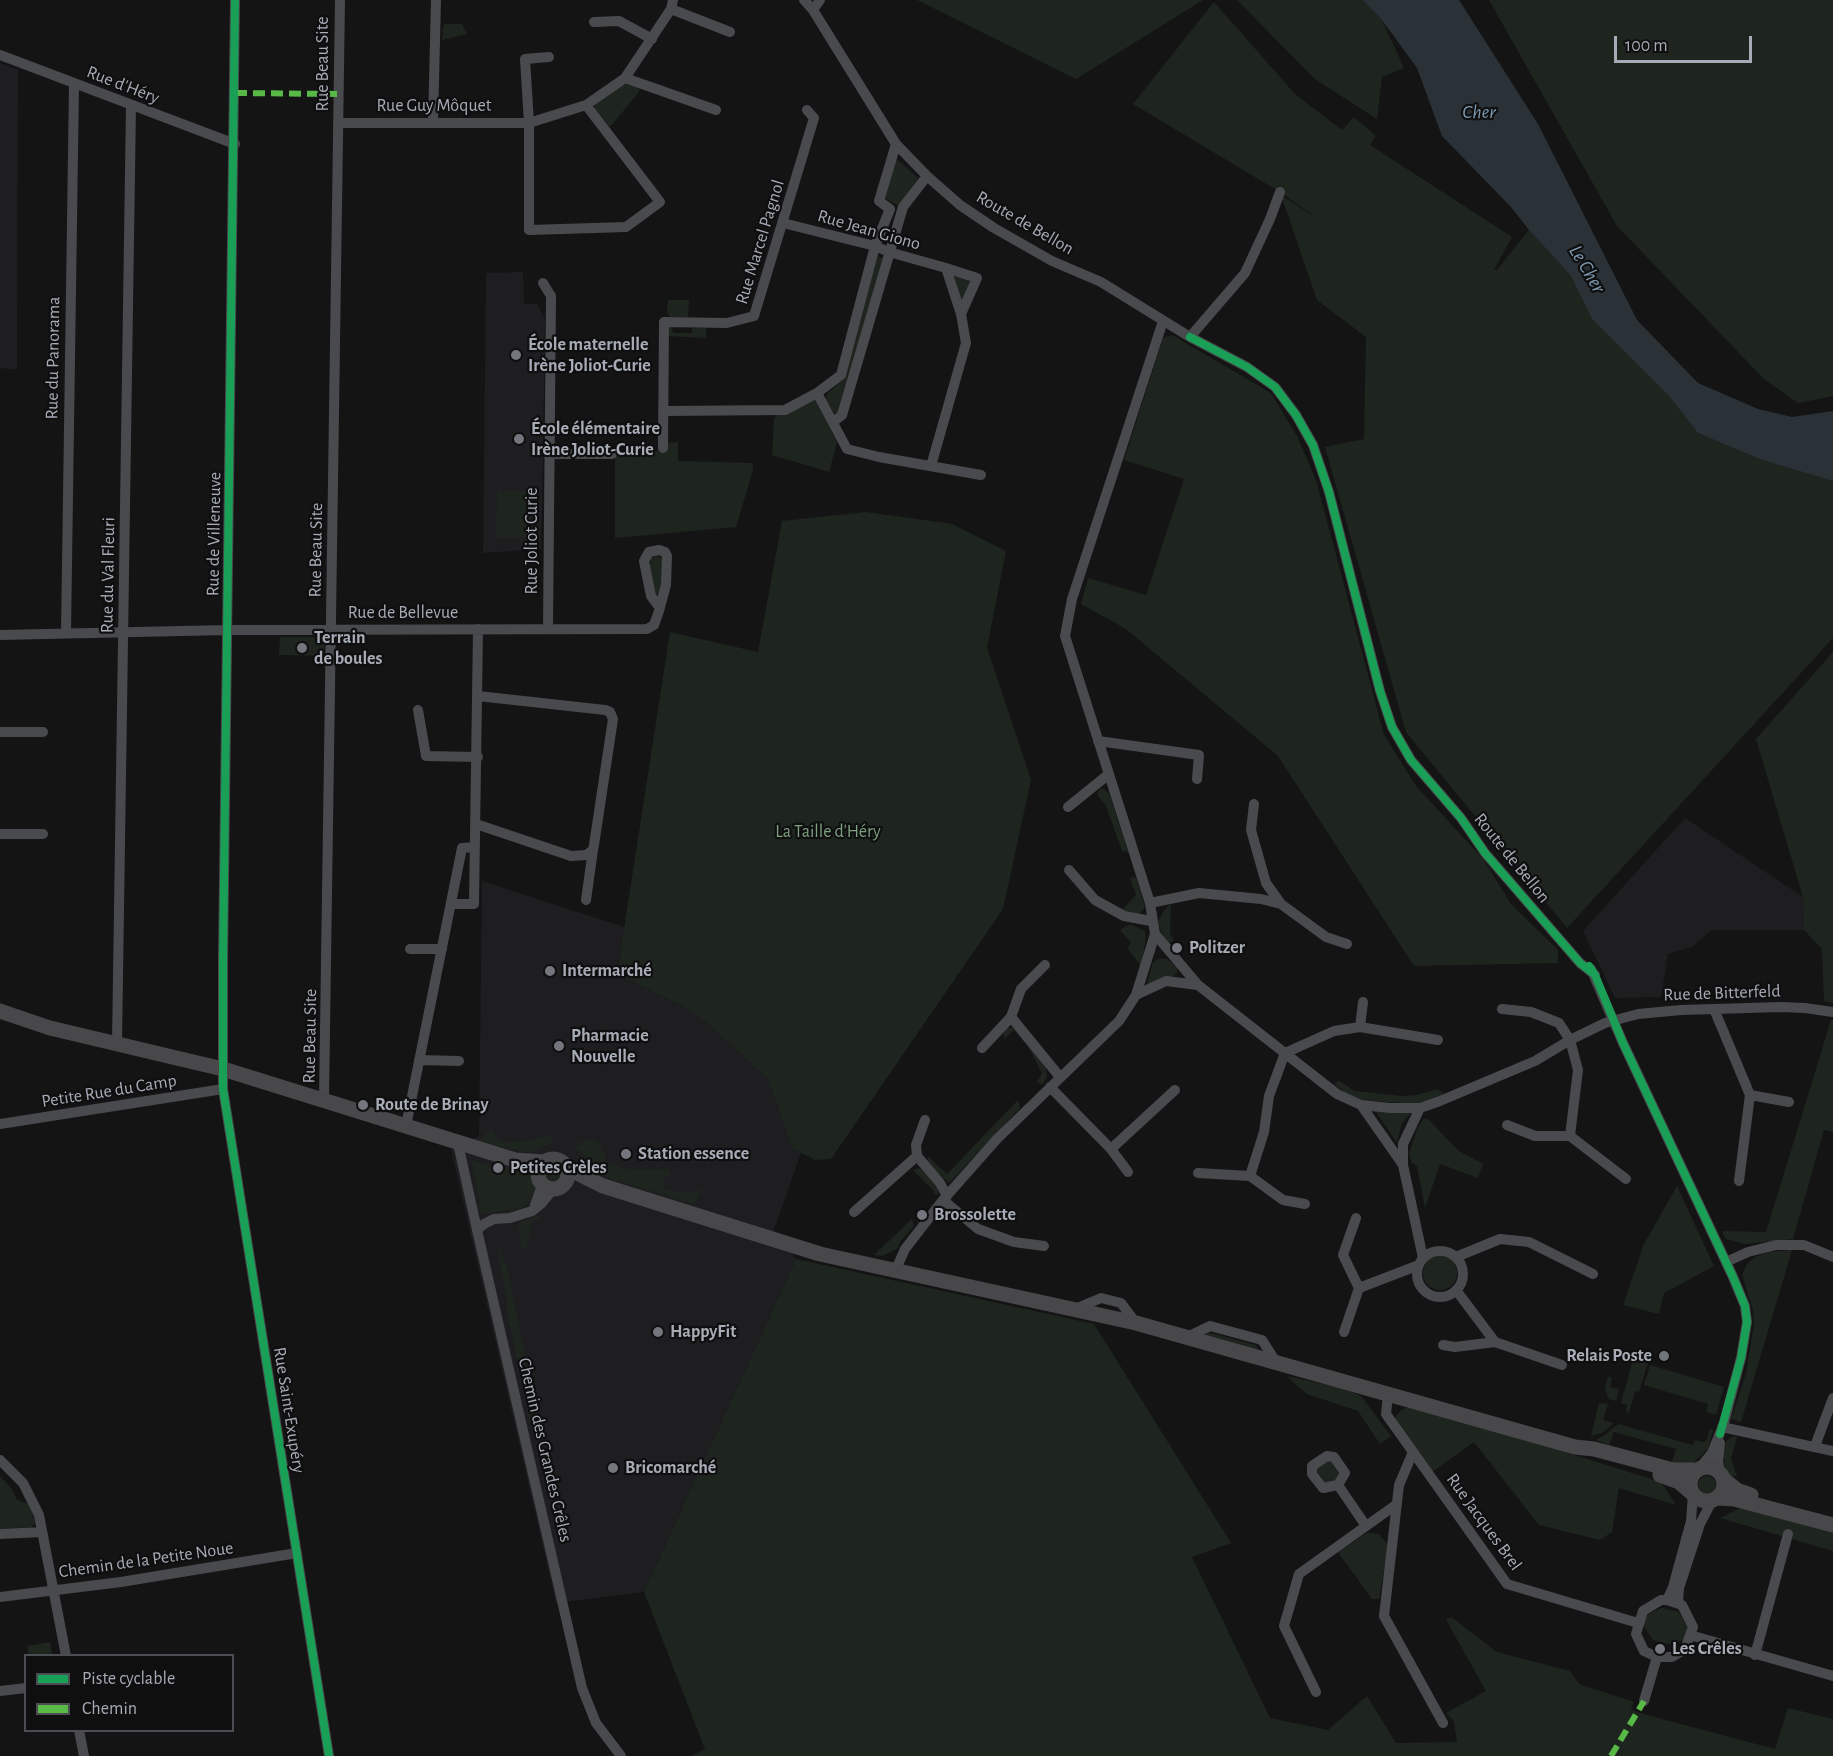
<!DOCTYPE html>
<meta charset="utf-8">
<style>
body{margin:0}
#map{position:relative;width:1833px;height:1756px;overflow:hidden;background:#141415;font-family:"Alegreya Sans",sans-serif}
canvas{display:block}
.legend{position:absolute;left:24px;top:1654px;width:210px;height:78px;box-sizing:border-box;background:#0f0f10;border:2px solid #4b4d52;margin:0;padding:8px 10px;list-style:none;font-size:18px;color:#a6abb5}
.legend li{display:flex;align-items:center;gap:12px;height:30px}
.legend b{width:30px;border:2px solid #4b4d52}
.scale{position:absolute;left:1614px;top:36px;width:138px;height:27px;box-sizing:border-box;border:3px solid #a6abb5;border-top:0;padding-left:8px;font-size:18px;line-height:21px;white-space:nowrap;color:#a6abb5;-webkit-text-stroke:4px #0f0f10;paint-order:stroke}
</style>
<div id="map">
<canvas width="1833" height="1756"></canvas>
<ul class="legend">
<li><b style="height:8px;background:#1a9f57"></b>Piste cyclable</li>
<li><b style="height:8px;background:#58b947"></b>Chemin</li>
</ul>
<div class="scale">100 m</div>
</div>
<script>
const c = document.querySelector('canvas').getContext('2d');
c.lineJoin = 'round';
function fillPath(path, color) {
  c.fillStyle = color;
  c.fill(path, 'evenodd');
}
function shape(rows) {
  const path = new Path2D();
  for (const r of rows) {
    if (r.length === 3) {
      path.moveTo(r[0] + r[2], r[1]);
      path.arc(r[0], r[1], r[2], 0, 2 * Math.PI);
      continue;
    }
    path.moveTo(r[0], r[1]);
    for (let i = 2; i < r.length; i += 2) path.lineTo(r[i], r[i + 1]);
  }
  return path;
}
function strokePath(path, color, width, dash) {
  c.strokeStyle = color;
  c.lineWidth = width;
  c.lineCap = dash ? 'butt' : 'round';
  c.setLineDash(dash || []);
  c.stroke(path);
}
function write(font, color, halo, rows, align = 'center') {
  c.font = font + ' "Alegreya Sans",sans-serif';
  c.lineWidth = 4.5;
  c.setLineDash([]);
  c.textBaseline = 'middle';
  c.strokeStyle = halo;
  c.fillStyle = color;
  for (const [text, x, y, turn = 0] of rows) {
    c.save();
    c.translate(x, y);
    c.rotate((+turn || 0) * Math.PI / 180);
    c.textAlign = isNaN(turn) ? turn : align;
    if (halo) c.strokeText(text, 0, 0);
    c.fillText(text, 0, 0);
    c.restore();
  }
}
fillPath(shape([
 [0,63,18,70,17,370,0,368],
 [523,272,524,304,537,304,545,320,543,452,541,452,541,456,543,456,541,549,483,553,486,273],
 [1685,818,1803,897,1804,930,1712,930,1692,947,1668,954,1661,997,1615,998,1583,931],
 [482,881,624,927,617,974,690,1010,707,1023,768,1079,792,1148,801,1153,774,1230,796,1259,644,1592,556,1603,451,1150,479,1136]
]), '#1e1e20');
fillPath(shape([
 [917,0,1203,0,1076,79],
 [1237,0,1363,0,1382,20,1404,68,1382,77,1377,119,1315,79],
 [1489,0,1833,0,1833,396,1798,403,1764,379,1617,226],
 [1214,2,1295,94,1342,130,1354,117,1376,136,1370,145,1512,237,1494,270,1497,270,1529,230,1571,276,1592,319,1669,396,1698,433,1762,460,1833,481,1833,638,1567,928,1406,732,1325,447,1364,439,1366,337,1317,300,1281,195,1323,222,1280,192,1133,104],
 [445,24,462,24,467,34,442,40,443,27],
 [624,83,639,88,639,92,610,127,595,109,595,104],
 [898,160,918,178,899,206,884,198,893,162],
 [877,256,883,258,838,413,833,412,826,399,827,394,842,381],
 [954,275,971,282,962,305],
 [668,300,689,300,688,317,670,317,667,312],
 [668,327,672,327,673,333,692,333,692,328,706,328,706,338,668,336],
 [1172,335,1271,393,1297,436,1316,480,1384,735,1416,786,1483,859,1511,904,1558,950,1558,963,1414,966,1278,756,1126,629,1081,604,1088,578,1146,595,1184,479,1124,460,1163,338],
 [815,400,837,442,829,472,772,455,774,419,777,415,785,414],
 [678,442,678,461,753,463,753,470,736,527,615,538,615,451,667,451,668,443],
 [497,491,530,491,530,537,496,537],
 [866,512,952,524,1006,551,987,648,1031,780,1003,909,831,1159,815,1160,792,1148,768,1079,707,1023,690,1010,617,974,670,632,758,652,782,521],
 [657,556,662,558,664,581,660,594,656,595,650,576,650,564,651,557],
 [280,637,320,637,325,642,324,656,279,655],
 [1833,652,1833,1003,1824,1001,1822,949,1804,930,1803,897,1756,739],
 [1100,789,1104,789,1110,795,1128,852,1122,851,1106,806,1097,795],
 [1136,877,1145,907,1139,915,1122,910,1136,895,1130,878],
 [1171,904,1170,934,1174,940,1168,944,1161,932,1158,922,1163,912],
 [1130,924,1145,931,1146,938,1141,966,1127,948,1131,943,1120,930],
 [1158,959,1167,959,1177,967,1177,973,1173,977,1146,986,1153,962],
 [1831,1020,1833,1020,1833,1132,1824,1130,1793,1239,1745,1244,1726,1239,1722,1231,1766,1232],
 [1006,1028,1013,1028,1030,1045,1046,1069,1047,1077,1042,1085,1037,1082,1042,1073,1029,1048,1014,1030,1004,1039,1003,1031],
 [1339,1081,1355,1091,1403,1096,1416,1095,1438,1089,1444,1094,1416,1104,1363,1100,1347,1094,1334,1084],
 [1018,1100,1020,1108,949,1183,926,1162,929,1157,947,1174],
 [1376,1112,1411,1113,1402,1123,1397,1143],
 [1424,1118,1429,1120,1459,1151,1483,1164,1478,1178,1440,1164,1425,1208,1417,1166,1412,1163,1409,1154,1417,1129],
 [489,1131,492,1131,498,1141,505,1143,533,1140,545,1136,550,1136,554,1143,540,1147,530,1153,479,1142],
 [592,1140,600,1144,608,1163,626,1169,669,1169,670,1176,664,1177,665,1190,689,1193,696,1192,703,1187,694,1204,589,1172,583,1153,575,1147,582,1142],
 [471,1160,500,1169,509,1166,532,1178,536,1193,523,1208,481,1214,478,1205,480,1202],
 [554,1173,8],
 [918,1168,922,1170,938,1189,938,1195,933,1193,934,1191,913,1170],
 [1677,1186,1714,1266,1664,1293,1659,1314,1623,1305,1644,1244],
 [541,1214,540,1217,531,1222,527,1249,522,1249,518,1229,519,1223],
 [912,1219,914,1226,900,1242,897,1249,882,1256,874,1255],
 [496,1241,507,1267,540,1429,532,1431,507,1311,507,1299],
 [1792,1250,1741,1422,1731,1419,1746,1374,1754,1323,1753,1310,1742,1275,1747,1264,1755,1257,1769,1252],
 [1440,1273,17],
 [796,1259,1094,1324,1231,1543,1192,1557,1270,1718,1328,1730,1367,1696,1396,1743,1457,1742,1454,1721,1446,1713,1486,1691,1446,1620,1451,1617,1497,1652,1570,1671,1579,1684,1634,1702,1631,1710,1658,1718,1775,1749,1788,1708,1833,1719,1833,1756,691,1756,705,1749,644,1592],
 [1207,1332,1256,1345,1260,1352,1201,1336],
 [1634,1356,1649,1360,1639,1392,1635,1391,1629,1413,1626,1412,1627,1405,1621,1403],
 [1650,1365,1724,1387,1716,1415,1706,1412,1708,1404,1644,1385],
 [1286,1376,1342,1388,1361,1396,1391,1436,1380,1444,1358,1411,1307,1394],
 [1608,1376,1612,1378,1610,1387,1619,1389,1616,1401,1609,1399,1605,1389],
 [1599,1403,1608,1404,1603,1420,1614,1423,1602,1433,1591,1436],
 [1409,1407,1481,1426,1661,1482,1676,1505,1619,1488,1612,1532,1600,1540,1539,1525,1474,1442,1432,1472,1396,1421,1396,1416,1401,1410],
 [1618,1424,1693,1445,1695,1440,1703,1442,1706,1441,1710,1429,1713,1430,1708,1449,1693,1463,1671,1465,1676,1449,1614,1432,1609,1445,1596,1440,1605,1435],
 [1734,1436,1737,1437,1731,1459,1737,1476,1729,1476,1724,1465,1723,1455,1726,1441],
 [1328,1460,1332,1462,1339,1474,1339,1478,1330,1483,1326,1483,1317,1471,1317,1468],
 [0,1476,11,1488,17,1500,29,1504,35,1523,31,1527,0,1529],
 [1707,1485,9],
 [1745,1506,1833,1528,1833,1551,1720,1518],
 [1367,1533,1379,1534,1388,1545,1379,1599,1372,1599,1338,1552],
 [1662,1608,1679,1612,1688,1629,1684,1640,1668,1644,1653,1640,1643,1625,1645,1618,1650,1613],
 [50,1642,52,1655,29,1655,27,1646]
]), '#1e251f');
fillPath(shape([
 [1363,0,1459,0,1538,124,1637,320,1698,383,1758,409,1792,417,1833,411,1833,481,1762,460,1698,433,1669,396,1592,319,1571,276,1529,230,1511,207,1442,136,1417,68,1382,20]
]), '#2a3238');
strokePath(shape([
 [235,0,223,960,223,1089,329,1756],
 [804,0,813,10,896,144,927,176,960,205,994,228,1052,261,1101,282,1190,337,1247,367,1275,387,1296,415,1313,445,1329,492,1380,691,1392,727,1411,760,1461,818,1485,853,1580,963,1595,975],
 [671,9,730,32],
 [813,10,820,0],
 [594,22,619,21,652,39],
 [0,55,235,144],
 [549,57,525,59,529,123,529,230,626,227,660,202,586,105],
 [625,78,716,110],
 [433,122,436,0],
 [339,123,529,123,586,105,625,78,671,9,673,0],
 [783,223,875,246,889,252,946,268,961,314],
 [543,283,551,296,548,629],
 [1163,321,1072,599,1065,636,1150,903,1155,934,1198,985,1337,1094,1361,1105,1390,1108,1420,1108,1440,1101,1535,1061,1570,1040,1605,1023,1638,1014,1681,1010,1781,1007,1805,1008,1833,1012],
 [1190,337,1245,273,1270,219,1280,192],
 [817,393,847,449,879,457,981,475],
 [663,411,785,410,817,393,841,375,875,246,890,209,879,201,896,144],
 [833,422,842,415,903,207,927,176],
 [663,448,664,322,727,323,754,316,814,118,807,110],
 [549,454,612,454],
 [931,466,966,343,961,314,977,278,946,268],
 [66,633,74,84],
 [0,635,227,630,647,629,654,625,659,611,666,585,667,556,665,552,659,550,649,552,644,561,651,596,660,608],
 [418,710,426,756,478,757],
 [0,732,43,732],
 [1098,741,1199,755,1197,779],
 [1254,804,1251,830,1266,883,1281,904,1326,937,1347,944],
 [1068,807,1109,774],
 [476,824,571,856,586,855,593,850,594,845,613,719,610,712,605,710,478,696],
 [0,834,43,834],
 [1069,870,1095,900,1124,916,1151,921],
 [586,900,593,850],
 [1150,903,1199,893,1261,899,1281,904],
 [451,904,474,904,478,629],
 [410,949,442,949],
 [1591,969,1623,1043,1733,1277,1745,1306,1747,1322,1741,1358,1724,1423,1712,1453,1698,1470],
 [1136,995,1166,981,1198,985],
 [1502,1009,1531,1012,1559,1023,1570,1040,1578,1070,1570,1136],
 [1714,1009,1750,1095,1739,1181],
 [1011,1017,1060,1077],
 [1360,1027,1363,1002],
 [117,1044,131,105],
 [982,1048,1011,1017,1021,989,1045,965],
 [419,1060,459,1061],
 [1050,1087,1111,1149,1128,1172],
 [1750,1095,1789,1102],
 [324,1100,340,0],
 [1361,1105,1403,1165],
 [1420,1108,1403,1144,1403,1165,1423,1258],
 [0,1124,223,1089],
 [1507,1125,1535,1136,1570,1136,1626,1179],
 [406,1126,462,848,475,847],
 [461,1143,459,1148,477,1230,582,1688,596,1723,621,1756],
 [1111,1149,1175,1090],
 [917,1156,940,1183,947,1196],
 [1198,1173,1250,1176,1283,1200,1305,1204],
 [1250,1176,1264,1132,1269,1096,1285,1053,1334,1031,1360,1027,1438,1040],
 [943,1200,978,1229,1014,1242,1044,1246],
 [535,1205,543,1183],
 [854,1212,917,1156,916,1145,925,1120],
 [1356,1218,1343,1255,1359,1288],
 [477,1230,484,1224,494,1219,510,1218,532,1211,542,1203,554,1188],
 [1440,1274,23],
 [1456,1257,1500,1239,1529,1242,1593,1274],
 [1726,1262,1748,1252,1776,1245,1804,1245,1833,1257],
 [896,1269,905,1249,943,1200,997,1139,1119,1021,1136,995,1155,934],
 [1456,1290,1495,1342,1562,1365],
 [1075,1309,1101,1298,1121,1303,1136,1323],
 [1344,1332,1359,1288,1419,1265],
 [1187,1337,1210,1326,1262,1340,1276,1362],
 [1443,1345,1455,1347,1495,1342],
 [1388,1395,1386,1414,1507,1584,1638,1623],
 [1722,1427,1833,1451],
 [1815,1446,1833,1398],
 [1413,1452,1399,1485,1384,1616,1443,1723],
 [0,1460,23,1483,39,1515,66,1656],
 [1720,1474,1718,1461,1720,1443],
 [1338,1485,1323,1488,1312,1474,1312,1466,1327,1456,1334,1457,1345,1473,1338,1485,1366,1526],
 [0,1534,42,1532],
 [0,1597,121,1582,297,1553],
 [1661,1600,1667,1600,1682,1605,1693,1627,1685,1649,1672,1657,1657,1657,1644,1651,1636,1634,1643,1611,1661,1600],
 [1667,1600,1673,1587,1691,1521,1693,1494],
 [1678,1603,1679,1588,1700,1524,1712,1501],
 [1690,1635,1833,1676],
 [1755,1655,1788,1534],
 [0,1691,26,1688],
 [1316,1692,1284,1626,1299,1574,1397,1504],
 [1644,1701,1657,1657],
 [79,1730,84,1756]
]), '#494a4d', 10);
strokePath(shape([
 [0,1011,50,1028,223,1069,515,1160,544,1162],
 [553,1174,15],
 [567,1168,603,1186,820,1254,1136,1323,1575,1447,1594,1449,1673,1470,1698,1470],
 [1707,1484,17],
 [1660,1475,1679,1482,1693,1494],
 [1723,1479,1737,1490,1751,1495],
 [1717,1498,1734,1499,1833,1525]
]), '#48484b', 15);
strokePath(shape([
 [235,93,339,94],
 [1611,1756,1644,1701]
]), '#58b947', 6, [12, 6]);
strokePath(shape([
 [235,0,223,960,223,1089,329,1756],
 [1190,337,1247,367,1275,387,1296,415,1313,445,1329,492,1380,691,1392,727,1411,760,1461,818,1485,853,1580,963,1595,975],
 [1589,966,1595,975,1623,1043,1733,1277,1745,1306,1747,1322,1741,1358,1720,1434]
]), '#1a9f57', 8);
for (const [x, y, r, color] of [
 [516,355,6,"#73767d"],
 [519,439,6,"#73767d"],
 [302,648,6,"#73767d"],
 [1177,948,6,"#73767d"],
 [550,971,6,"#73767d"],
 [559,1046,6,"#73767d"],
 [363,1105,6,"#73767d"],
 [626,1154,6,"#73767d"],
 [498,1168,6,"#73767d"],
 [922,1215,6,"#73767d"],
 [658,1332,6,"#73767d"],
 [1664,1356,6,"#73767d"],
 [613,1468,6,"#73767d"],
 [1660,1649,6,"#73767d"]
]) {
  const dot = new Path2D();
  dot.arc(x, y, r, 0, 2 * Math.PI);
  c.fillStyle = color;
  c.fill(dot);
  strokePath(dot, '#0f0f10', 2);
}
write('18px', '#a6abb5', '#0f0f10', [
 ["Rue Beau Site",323,64,-90],
 ["Rue d'Héry",123,85,21],
 ["Rue Guy Môquet",434,106],
 ["Route de Bellon",1025,223,30],
 ["Rue Jean Giono",869,230,16],
 ["Rue Marcel Pagnol",760,242,-73],
 ["Rue du Panorama",53,358,-89],
 ["Rue de Villeneuve",214,534,-89],
 ["Rue Joliot Curie",532,541,-90],
 ["Rue Beau Site",316,550,-89],
 ["Rue du Val Fleuri",108,575,-89],
 ["Rue de Bellevue",403,613],
 ["Route de Bellon",1512,858,51],
 ["Rue de Bitterfeld",1722,993,-2],
 ["Rue Beau Site",310,1036,-89],
 ["Petite Rue du Camp",109,1091,-9],
 ["Rue Saint-Exupéry",289,1410,81],
 ["Chemin des Grandes Crêles",545,1450,77],
 ["Rue Jacques Brel",1484,1522,54],
 ["Chemin de la Petite Noue",146,1560,-8]
]);
write('bold 18px', '#a6abb5', '#0f0f10', [
 ["École maternelle",528,345],
 ["Irène Joliot-Curie",528,366],
 ["École élémentaire",531,429],
 ["Irène Joliot-Curie",531,450],
 ["Terrain",314,638],
 ["de boules",314,659],
 ["Politzer",1189,948],
 ["Intermarché",562,971],
 ["Pharmacie",571,1036],
 ["Nouvelle",571,1057],
 ["Route de Brinay",375,1105],
 ["Station essence",638,1154],
 ["Petites Crèles",510,1168],
 ["Brossolette",934,1215],
 ["HappyFit",670,1332],
 ["Relais Poste",1652,1356,"right"],
 ["Bricomarché",625,1468],
 ["Les Crêles",1672,1649]
], 'left');
write('18px', '#7da07f', '#0f0f10', [
 ["La Taille d'Héry",828,832]
]);
write('italic 20px', '#7e99b0', '#0f0f10', [
 ["Cher",1479,112],
 ["Le Cher",1587,269,59]
]);
</script>
